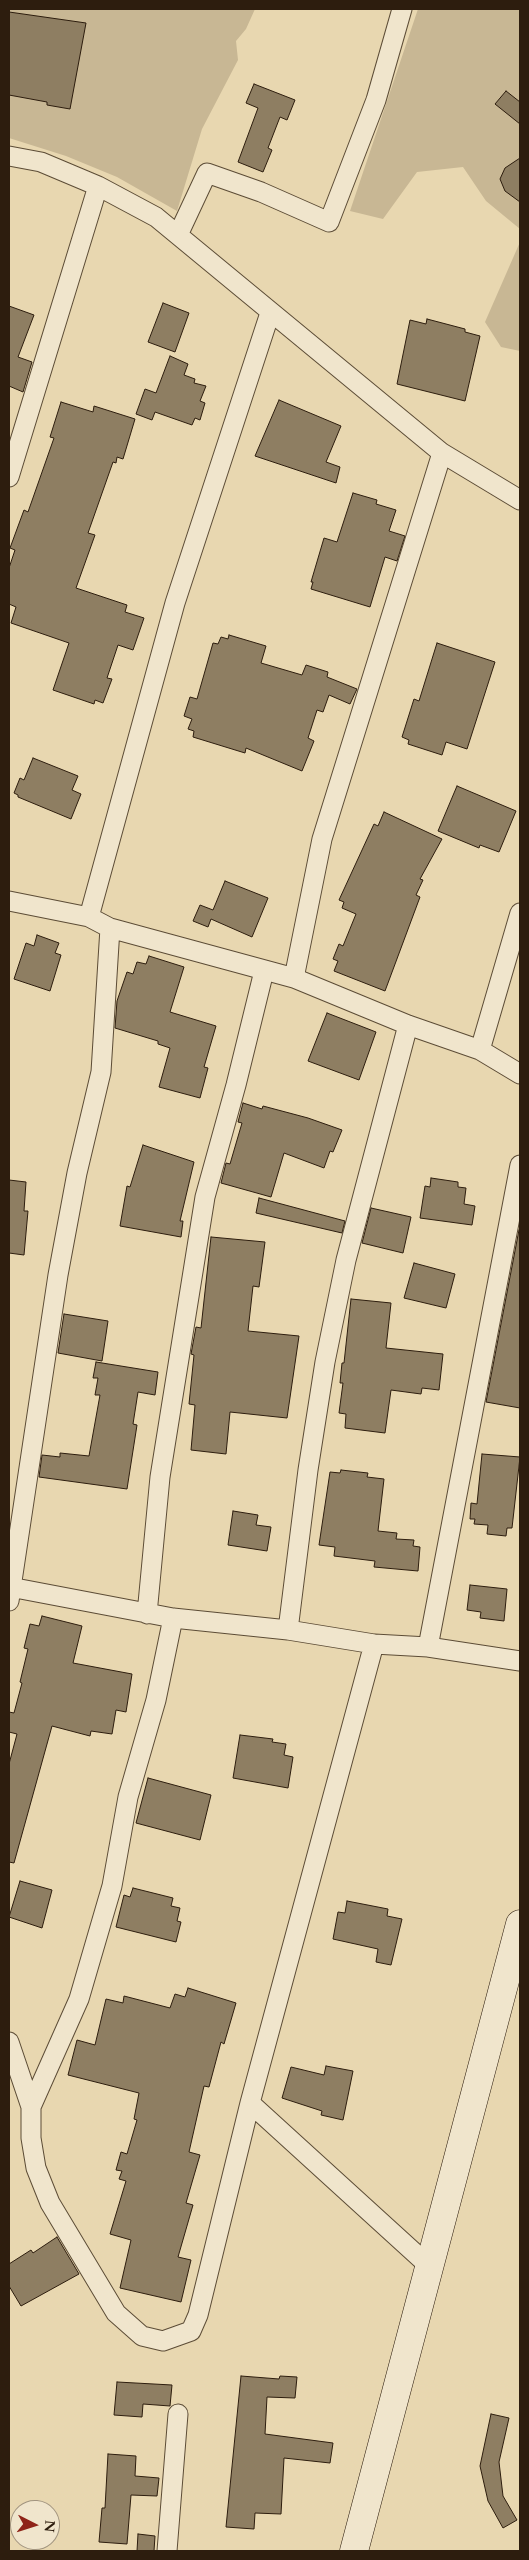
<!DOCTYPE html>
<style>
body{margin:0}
#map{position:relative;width:529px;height:2560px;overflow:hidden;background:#e8d7b0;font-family:Cardo,serif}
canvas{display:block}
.frame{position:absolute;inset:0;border:10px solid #2d1d0e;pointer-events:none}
.north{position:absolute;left:10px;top:2500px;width:50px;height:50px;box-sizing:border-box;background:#f0e5cc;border:1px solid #a29580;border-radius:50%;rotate:95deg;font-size:14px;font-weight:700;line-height:20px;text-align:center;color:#2d1d0e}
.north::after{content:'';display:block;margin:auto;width:18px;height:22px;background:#8f2418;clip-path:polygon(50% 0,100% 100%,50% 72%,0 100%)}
</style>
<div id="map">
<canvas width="529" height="2560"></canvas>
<div class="frame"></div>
<div class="north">N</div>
</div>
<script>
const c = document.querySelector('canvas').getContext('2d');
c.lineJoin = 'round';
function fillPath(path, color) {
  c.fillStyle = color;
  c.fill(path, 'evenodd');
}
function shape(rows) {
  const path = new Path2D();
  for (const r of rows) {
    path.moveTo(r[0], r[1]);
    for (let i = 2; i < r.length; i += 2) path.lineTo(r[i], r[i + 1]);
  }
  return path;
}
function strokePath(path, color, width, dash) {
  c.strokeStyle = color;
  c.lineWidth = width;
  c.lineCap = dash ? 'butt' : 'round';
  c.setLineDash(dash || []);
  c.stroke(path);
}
fillPath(shape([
 [9,9,255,9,246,29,236,41,238,60,202,129,177,211,117,177,66,156,9,138],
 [418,9,520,9,520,229,486,201,463,167,417,172,383,219,350,211],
 [520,242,520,351,501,347,485,322]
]), '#c8b794');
const building = shape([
 [9,12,86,23,70,109,47,105,47,102,9,95,9,12],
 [254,84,295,100,287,120,280,117,268,148,272,150,263,172,238,162,258,108,246,103,254,84],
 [506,91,520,102,520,124,495,104,506,91],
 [520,158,520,202,505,191,500,179,505,168,520,158],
 [163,303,189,313,175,352,148,342,163,303],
 [9,306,34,315,18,357,32,362,23,392,9,386,9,306],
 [427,319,465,329,465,332,480,336,465,401,397,384,410,320,426,324,427,319],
 [170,356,188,364,184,375,195,379,194,383,206,386,200,401,205,403,200,420,195,418,192,425,155,412,152,420,136,414,145,389,156,393,170,356],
 [279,400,341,426,326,462,340,467,336,483,255,456,279,400],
 [61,402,93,412,94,406,135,419,123,459,117,457,116,463,113,462,88,533,95,535,76,588,127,605,125,612,144,618,133,650,118,645,107,678,112,679,103,703,95,700,94,704,53,690,69,643,11,623,16,607,9,604,9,568,15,550,10,548,24,510,28,512,54,438,50,437,61,402],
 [353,493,377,500,376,504,396,510,389,531,405,536,397,561,385,557,370,607,311,589,313,582,311,582,324,538,337,542,353,493],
 [229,635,266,646,261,663,302,675,306,665,328,672,327,677,357,689,350,704,329,695,323,712,317,710,308,738,314,741,302,771,246,748,245,753,193,737,194,731,188,729,192,719,184,716,190,697,197,699,213,643,218,644,221,637,228,639,229,635],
 [437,643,495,662,467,749,446,742,442,755,408,744,409,740,402,737,414,699,419,701,437,643],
 [33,758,78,776,72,790,81,794,71,819,18,797,18,795,14,793,20,778,24,780,33,758],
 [457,786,516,811,499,852,480,845,479,848,438,831,457,786],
 [384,812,442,839,420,879,423,880,416,895,420,897,385,991,334,971,338,961,333,959,339,944,343,946,356,914,342,908,344,902,339,900,374,824,378,826,384,812],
 [225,881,268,898,252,937,211,919,208,927,193,921,200,905,213,910,225,881],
 [37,935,59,943,55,953,61,955,50,991,14,979,26,943,34,946,37,935],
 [149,956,184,967,170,1012,216,1026,204,1067,208,1068,200,1098,159,1087,170,1048,158,1044,158,1041,115,1028,117,1001,127,972,133,974,137,962,146,964,149,956],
 [327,1013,376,1032,359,1080,308,1061,327,1013],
 [243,1103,262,1109,263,1106,308,1118,342,1130,333,1152,330,1151,324,1168,284,1153,271,1197,221,1183,226,1163,230,1164,242,1123,238,1122,243,1103],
 [143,1145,194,1162,180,1221,183,1221,181,1237,120,1226,127,1186,130,1187,143,1145],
 [431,1178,458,1182,458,1187,466,1188,464,1204,475,1206,472,1225,420,1218,425,1186,430,1187,431,1178],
 [9,1180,26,1182,24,1211,28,1211,24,1255,9,1253,9,1180],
 [259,1198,345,1221,342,1233,256,1213,259,1198],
 [371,1208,411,1217,403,1253,362,1243,371,1208],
 [519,1230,520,1230,520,1408,486,1402,519,1230],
 [211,1237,265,1242,259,1287,253,1286,248,1331,299,1336,287,1418,230,1412,226,1454,191,1450,195,1405,189,1404,194,1355,191,1354,196,1327,201,1328,211,1237],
 [414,1263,455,1274,446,1308,404,1298,414,1263],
 [351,1299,391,1303,386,1348,443,1354,439,1390,422,1388,421,1394,391,1390,385,1433,345,1428,346,1414,339,1413,343,1383,340,1383,342,1363,344,1363,351,1299],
 [64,1314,108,1321,102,1361,58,1353,64,1314],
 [96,1362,158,1372,155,1395,138,1392,133,1424,137,1425,127,1489,39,1477,42,1455,60,1457,60,1453,89,1456,100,1395,95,1395,98,1378,93,1378,96,1362],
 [482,1454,520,1457,512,1528,507,1528,506,1536,487,1534,488,1525,474,1524,475,1519,470,1519,471,1503,477,1504,482,1454],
 [341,1470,368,1473,367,1477,384,1479,378,1531,397,1533,396,1539,414,1540,413,1546,420,1547,418,1571,374,1567,375,1561,334,1556,335,1547,319,1545,330,1472,340,1473,341,1470],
 [233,1511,258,1515,256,1525,271,1527,267,1551,228,1545,233,1511],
 [470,1585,507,1589,504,1621,480,1618,481,1612,467,1610,470,1585],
 [42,1616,82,1626,73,1663,132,1674,126,1712,116,1710,112,1734,91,1731,90,1736,52,1726,14,1863,9,1862,9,1764,17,1734,9,1732,9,1712,14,1713,22,1683,20,1682,28,1649,24,1648,30,1624,39,1626,42,1616],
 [240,1735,273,1739,272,1742,286,1744,284,1755,293,1757,288,1788,233,1778,240,1735],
 [148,1778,211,1795,200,1840,136,1823,148,1778],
 [20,1881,52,1890,42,1928,9,1917,20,1881],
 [133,1888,173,1898,171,1906,180,1908,177,1921,181,1922,176,1942,116,1927,124,1895,130,1897,133,1888],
 [347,1901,388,1909,387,1916,402,1919,391,1965,376,1962,378,1949,333,1939,338,1912,345,1913,347,1901],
 [188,1988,236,2003,224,2044,221,2042,209,2087,204,2086,189,2152,200,2155,186,2203,193,2205,178,2257,191,2260,181,2302,120,2288,131,2240,110,2234,126,2181,119,2179,122,2171,116,2170,121,2152,127,2154,137,2120,134,2119,139,2093,68,2075,77,2040,95,2045,106,1999,123,2003,124,1996,170,2008,175,1994,185,1997,188,1988],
 [326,2066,353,2071,343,2120,321,2115,322,2111,282,2098,291,2067,324,2075,326,2066],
 [57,2237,79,2274,21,2306,9,2286,9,2264,31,2250,33,2253,57,2237],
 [241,2376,279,2379,280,2376,297,2377,295,2398,267,2397,265,2434,333,2443,330,2463,284,2458,281,2514,255,2513,254,2529,226,2527,241,2376],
 [117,2382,172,2385,170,2406,143,2404,142,2417,114,2415,117,2382],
 [491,2414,509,2418,499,2462,503,2496,517,2520,503,2528,488,2501,480,2466,491,2414],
 [108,2454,136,2456,135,2476,159,2478,157,2496,131,2495,127,2544,99,2542,102,2508,105,2508,108,2454],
 [138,2534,155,2536,154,2551,137,2551,138,2534]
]);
fillPath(building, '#8e7e62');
strokePath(building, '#2d1d0e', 1);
const street = shape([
 [9,156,41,162,98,186,156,217,442,453,520,500],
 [178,235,207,173,261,192,329,222,376,100,402,9],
 [9,477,98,186],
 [9,901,89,917,110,928,294,978,408,1025,480,1050,520,1074],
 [89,917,175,603,270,313],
 [294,978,322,839,442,453],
 [480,1050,520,913],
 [10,1587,173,1618,288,1630,374,1644,428,1647,520,1661],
 [9,1601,58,1275,77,1173,101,1072,110,928],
 [147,1614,160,1477,205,1197,236,1085,264,971],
 [173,1618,156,1700,128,1797,112,1886,79,1999,31,2107,31,2138,36,2168,50,2203,116,2313,142,2336,163,2341,191,2331,198,2315,250,2103,374,1644],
 [288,1630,308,1470,325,1362,346,1260,408,1025],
 [428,1647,520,1165],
 [9,2042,31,2107],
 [250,2103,429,2266],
 [167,2551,178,2414]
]);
const secondary = shape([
 [354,2551,520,1924]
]);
strokePath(street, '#5c4c36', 21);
strokePath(secondary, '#2d1d0e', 29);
strokePath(street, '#f0e5cc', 19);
strokePath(secondary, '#f0e5cc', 28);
</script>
